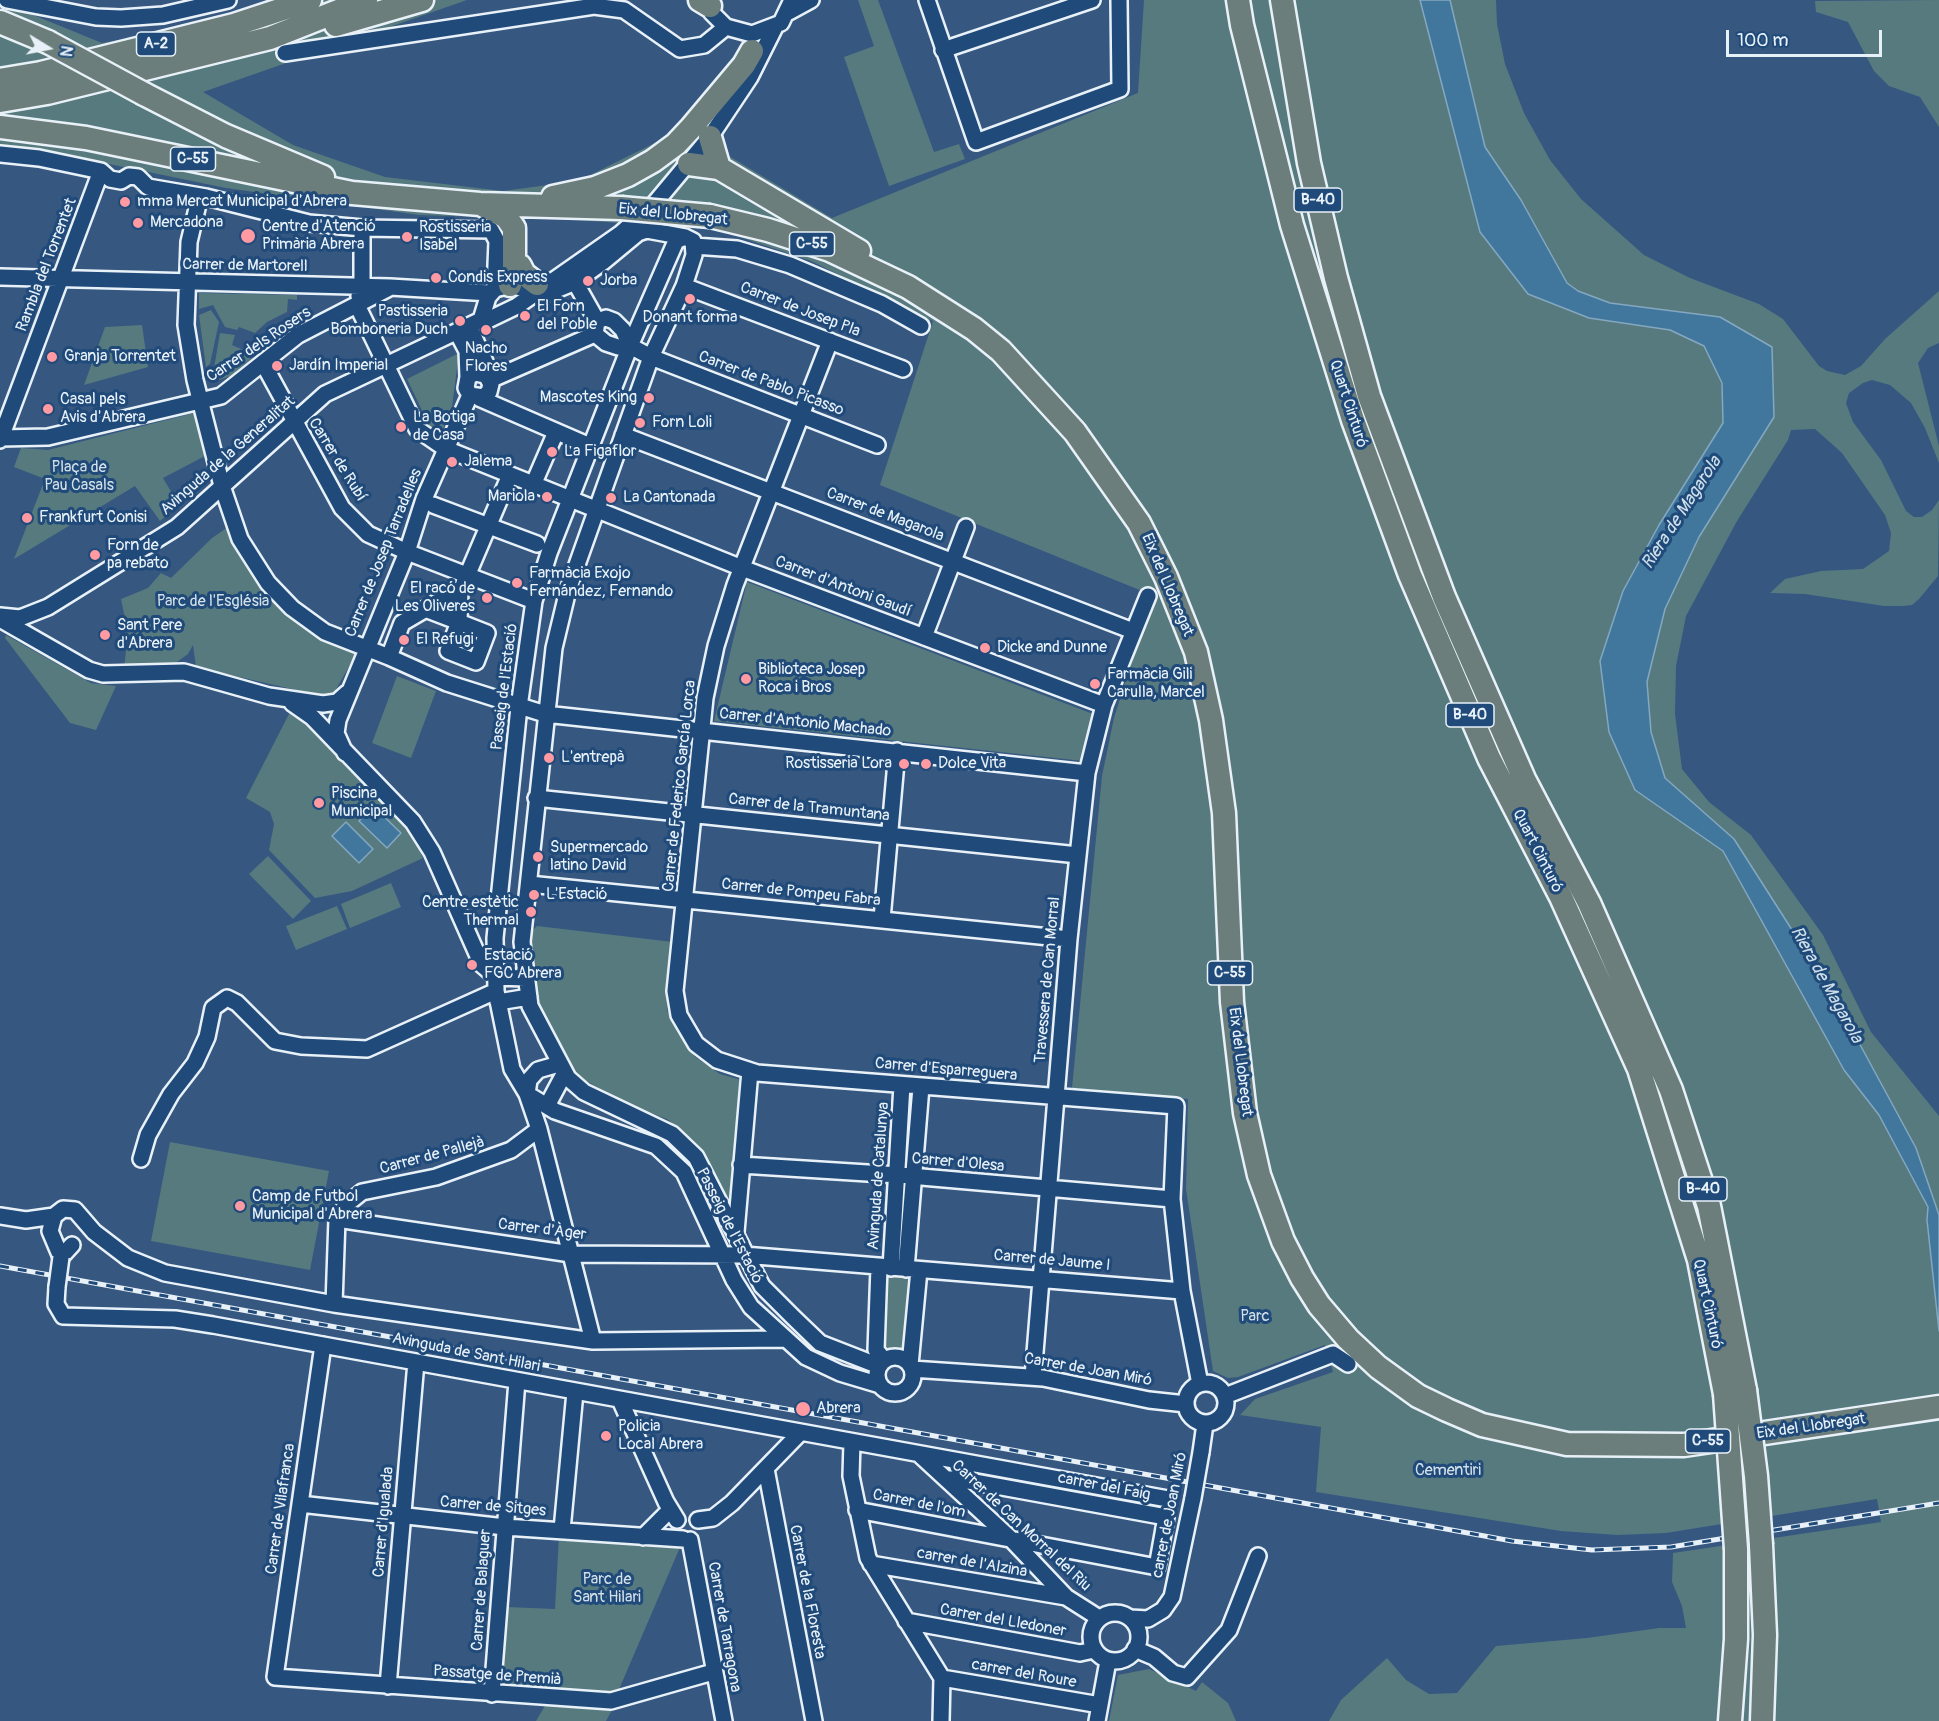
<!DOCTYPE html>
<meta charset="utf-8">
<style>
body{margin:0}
#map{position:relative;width:1939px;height:1721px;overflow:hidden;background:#365780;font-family:Pangolin,sans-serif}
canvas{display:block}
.north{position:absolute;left:18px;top:18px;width:60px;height:60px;-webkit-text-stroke:4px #1f4a7a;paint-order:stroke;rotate:100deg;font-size:16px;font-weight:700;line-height:24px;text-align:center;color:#e8f1f8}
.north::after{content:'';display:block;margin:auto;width:21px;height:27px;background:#e8f1f8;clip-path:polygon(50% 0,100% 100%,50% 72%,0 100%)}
.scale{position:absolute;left:1726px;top:30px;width:156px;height:27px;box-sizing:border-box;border:3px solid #e8f1f8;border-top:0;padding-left:8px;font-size:18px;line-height:21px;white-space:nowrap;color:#e8f1f8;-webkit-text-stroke:4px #1f4a7a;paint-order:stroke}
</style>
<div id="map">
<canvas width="1939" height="1721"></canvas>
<div class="north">N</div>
<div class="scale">100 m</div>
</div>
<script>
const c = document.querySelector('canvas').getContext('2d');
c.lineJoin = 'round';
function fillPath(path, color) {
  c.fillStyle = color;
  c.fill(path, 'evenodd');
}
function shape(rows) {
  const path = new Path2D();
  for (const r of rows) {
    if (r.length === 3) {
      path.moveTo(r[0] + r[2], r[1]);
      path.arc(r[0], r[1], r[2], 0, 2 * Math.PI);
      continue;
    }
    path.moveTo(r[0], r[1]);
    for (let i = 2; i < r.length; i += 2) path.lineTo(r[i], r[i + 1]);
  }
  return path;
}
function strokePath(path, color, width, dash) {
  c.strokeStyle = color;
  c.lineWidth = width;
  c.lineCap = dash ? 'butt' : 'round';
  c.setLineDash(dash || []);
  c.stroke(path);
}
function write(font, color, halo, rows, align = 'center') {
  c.font = font + ' Pangolin,sans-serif';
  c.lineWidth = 6;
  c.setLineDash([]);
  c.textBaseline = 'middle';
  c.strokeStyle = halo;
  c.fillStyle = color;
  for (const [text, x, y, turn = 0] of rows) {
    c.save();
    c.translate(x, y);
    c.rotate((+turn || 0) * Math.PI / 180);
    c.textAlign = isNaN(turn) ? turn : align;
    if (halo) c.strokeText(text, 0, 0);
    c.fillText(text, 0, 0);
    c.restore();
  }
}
fillPath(shape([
 [275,0,467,0,203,92,293,145,385,177,503,191,578,181,671,135,679,126,832,218,1138,93,1144,0,1420,0,1480,232,1528,294,1589,318,1670,330,1704,346,1722,383,1723,423,1659,525,1623,591,1600,661,1609,732,1635,790,1723,851,1844,1070,1879,1115,1928,1207,1927,1220,1939,1331,1939,1721,1329,1721,1341,1700,1387,1658,1406,1680,1429,1694,1457,1693,1496,1646,1587,1638,1659,1628,1686,1628,1682,1606,1672,1582,1673,1553,1881,1522,1877,1499,1666,1533,1617,1535,1561,1531,1316,1492,1321,1427,1240,1415,1255,1399,1333,1372,1325,1345,1238,1377,1228,1378,1213,1371,1186,1189,1188,1099,1072,1088,1102,776,1114,718,1152,595,880,485,933,321,811,261,719,230,577,220,419,215,226,188,36,149,0,147,0,10,26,12,102,43,192,27],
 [858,0,878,0,934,152,959,144,965,159,889,186,844,57,874,46],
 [1450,0,1496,0,1497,24,1505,64,1524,113,1550,160,1581,199,1644,255,1690,278,1759,304,1783,319,1819,366,1827,371,1845,375,1861,366,1885,339,1939,291,1939,343,1928,348,1918,363,1939,446,1939,463,1925,428,1911,403,1890,385,1872,380,1863,383,1849,393,1846,403,1853,422,1881,460,1906,511,1914,517,1922,517,1932,510,1939,500,1938,576,1919,599,1912,605,1903,606,1884,606,1805,594,1770,593,1785,579,1821,571,1863,569,1889,551,1891,533,1885,515,1842,453,1815,429,1791,430,1788,440,1737,521,1686,616,1676,666,1675,714,1682,769,1709,802,1751,835,1823,935,1871,1032,1939,1116,1939,1215,1916,1148,1831,991,1734,839,1665,778,1651,732,1647,682,1665,609,1699,537,1774,417,1720,317,1610,303,1578,291,1567,283,1521,200,1485,147],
 [1939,0,1939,127,1920,97,1889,86,1874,71,1848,22,1816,12,1815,1],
 [199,293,297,295,297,300,288,299,287,312,267,322,255,333,239,327,237,330,225,327,213,305,199,309],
 [211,310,219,322,210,364,206,367,199,315],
 [308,314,310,318,282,332,231,376,210,383,208,372,214,368,220,333,235,335,232,345,248,352,279,326],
 [142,325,148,367,84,385,105,327],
 [459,353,452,407,441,434,430,427,407,379],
 [194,413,205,456,163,478,179,505,160,521,135,486,14,559,45,479,14,467,21,448,48,450],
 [228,527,233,544,263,591,287,611,358,651,331,698,196,667,193,645,188,654,170,667,155,664,124,668,128,633,121,599,148,588,161,573,171,578,212,538],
 [747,582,1093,714,1083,761,714,721],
 [6,635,91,683,116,686,96,730,70,723,5,638],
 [397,676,436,691,411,758,372,743],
 [290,712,295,713,414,837,423,858,352,891,315,898,269,850,274,824,270,812,246,798],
 [268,856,311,901,293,919,249,874],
 [391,883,401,907,350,928,341,904],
 [337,906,347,929,296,950,286,926],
 [537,926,673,942,666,984,667,1010,678,1033,695,1057,720,1074,741,1080,732,1213,714,1172,693,1140,667,1119,635,1107,573,1074,557,1048,536,997,527,936],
 [170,1142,329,1171,310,1270,151,1241],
 [884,1273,914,1274,906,1354,885,1354,882,1348],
 [559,1535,681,1545,617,1694,609,1696,497,1689,508,1616,507,1607,555,1609],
 [1149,1669,1196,1691,1202,1682,1228,1703,1236,1721,1109,1721,1118,1675],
 [546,1704,612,1710,606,1721,536,1721]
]), '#577a7f');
const water = shape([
 [1420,0,1450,0,1485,147,1521,200,1567,283,1578,291,1610,303,1720,317,1772,347,1774,417,1699,537,1665,609,1647,682,1651,732,1665,778,1734,839,1831,991,1916,1148,1939,1215,1939,1331,1927,1220,1928,1207,1879,1115,1844,1070,1723,851,1635,790,1609,732,1600,661,1623,591,1659,525,1723,423,1722,383,1704,346,1670,330,1589,318,1528,294,1480,232,1420,0],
 [373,806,401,833,387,848,359,821,373,806],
 [346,822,373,849,359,863,332,836,346,822]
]);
fillPath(water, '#41779d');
strokePath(water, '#84a8c1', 1.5);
const minor = shape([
 [7,0,96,17,121,18,163,15,228,0],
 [710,0,712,13,726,27,752,34,781,23,792,0],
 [927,0,976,142,1120,89,1119,0],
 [789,12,811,0],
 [943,50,1092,0],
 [285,53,594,6,624,10,680,49,704,45,726,27],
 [0,154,39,158,101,171,110,179,121,181,129,176,138,177,148,187,206,197,309,223,362,228,491,230,497,241,495,289],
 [200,196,189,242,186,325,195,380,222,486,240,539,268,583,292,608,325,632,389,657,447,683,545,714,1087,773],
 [685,237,676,241,630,346,549,553,534,601,519,707,495,938,496,991,512,1069,527,1094,555,1111,656,1146,684,1172,734,1280,751,1307,806,1357,840,1373,880,1385],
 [694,246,737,249,790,265,882,304,921,326],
 [0,277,390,287,490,293],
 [575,282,597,321],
 [684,286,903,369],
 [536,295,546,294,575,282,603,262,638,233,647,230,685,237,693,241,694,255,684,286,651,357,568,590,554,648,522,942,530,1006,568,1078,584,1092,672,1134,696,1157,762,1286,793,1317,820,1343,879,1366],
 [359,296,362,287,362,228],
 [357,305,417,429,446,449,742,568,1104,705],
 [481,320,488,297,495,289,510,285,521,288],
 [597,321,595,334,606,343,618,347,630,346],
 [597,321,606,318,614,321,623,330,630,346],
 [469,326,486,364,486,375,491,384,489,392,483,397,470,395,466,388,468,377,475,373,486,375],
 [457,332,467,351,468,377],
 [830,341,735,585,716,646,705,698,675,991,679,1015,696,1044,717,1060,757,1073,1176,1106,1172,1199,1182,1291,1200,1384],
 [630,346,651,357,877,445],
 [263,363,342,508,368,534,407,552,534,601],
 [490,380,595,334],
 [479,398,592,447],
 [623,435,1133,631],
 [0,438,48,437,221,396,298,335,389,288],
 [0,440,101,171],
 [533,485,556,432],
 [433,505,537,544],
 [464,583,510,475],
 [0,616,20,618,48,607,177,527,325,394,481,320,490,319,517,306,620,234,655,203,710,137,750,77,775,27],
 [0,619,89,670,103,674,184,672,269,696,323,704,337,702,347,693],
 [459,622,487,633,476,662,448,651,459,622],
 [924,637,966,527],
 [389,657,402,623,460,589,459,622,425,609],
 [292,703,312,717,413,822,432,852,482,965,496,977],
 [345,753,336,733,338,720,407,552,424,499,470,395],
 [536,798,1078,855],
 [529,884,1069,939],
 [882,919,897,751],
 [496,977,526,978],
 [498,1002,529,997],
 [547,1106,564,1074],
 [539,1129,593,1341],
 [141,1159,148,1135,171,1094,195,1063,207,1037,213,1008,227,998,237,1003,275,1041,301,1046,367,1049,496,991],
 [741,1165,899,1175,1172,1199],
 [0,1216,26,1220,54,1216,63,1209,75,1210,94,1232,128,1258,165,1273,334,1304,593,1341,784,1339],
 [54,1216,50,1231,61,1257,72,1245],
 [337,1219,571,1254,744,1255,1182,1291],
 [736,1232,750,1071],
 [879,1267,876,1350,884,1360],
 [891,1268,902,1085],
 [906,1269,921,1087],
 [57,1287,56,1304,63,1316,175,1319,213,1325,1168,1499],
 [334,1304,337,1219,347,1204,362,1192,436,1177,511,1150,539,1129,527,1094,529,1080,538,1070,559,1064],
 [323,1345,275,1677,611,1701,713,1672],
 [895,1375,18],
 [910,1365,919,1270],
 [912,1369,1043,1378,1149,1400,1186,1404],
 [1033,1377,1069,939,1087,773,1104,705,1148,596],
 [1206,1403,20],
 [1225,1396,1333,1354,1348,1364],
 [620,1400,666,1502,677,1520],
 [852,1442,851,1476,868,1558,942,1678,941,1721],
 [1201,1452,1205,1424],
 [921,1456,1011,1539,1066,1597,1099,1618],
 [766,1469,814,1721],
 [300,1504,505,1527,683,1539],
 [857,1510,1157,1567,1166,1517,958,1479,946,1479],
 [698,1520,713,1518,732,1503,800,1433],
 [562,1530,575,1392],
 [643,1537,670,1510],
 [690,1540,724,1721],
 [871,1564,1066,1597],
 [1115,1637,24],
 [1130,1618,1148,1619,1163,1610,1172,1597,1193,1498],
 [906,1621,1080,1653,1094,1650],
 [1135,1649,1154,1657,1173,1673,1187,1677,1229,1630,1258,1556],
 [942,1678,1100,1705],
 [388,1686,416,1362],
 [492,1694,517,1381],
 [1097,1721,1108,1661]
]);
const highway = shape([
 [700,0,710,6],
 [1238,0,1242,25,1292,225,1353,420,1410,575,1489,758,1561,897,1639,1069,1699,1260,1725,1394],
 [1282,0,1309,163,1336,278,1369,396,1444,597,1524,779,1589,903,1671,1090,1709,1206,1745,1390],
 [0,22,48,42],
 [336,25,422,0],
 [0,80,41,73,234,25,310,0],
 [144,94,226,136,323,177],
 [0,101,47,93,270,38,366,0],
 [0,127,86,138,352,193,480,204,621,208],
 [710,137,719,168],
 [689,164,719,168,859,251],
 [553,197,595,188,628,175,653,161,676,144,691,128,744,65,752,51],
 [484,206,506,217,514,228,514,269,510,285],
 [710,216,768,230,830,250,908,287,974,329,1001,351,1075,432,1139,523,1166,577,1196,652,1211,720,1224,813,1232,1002,1245,1113,1259,1175,1283,1241,1302,1278,1319,1305,1348,1339,1378,1367,1418,1396,1447,1410,1482,1425,1567,1444,1684,1445,1939,1407],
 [520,266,524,274,537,284],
 [1761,1545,1765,1635,1762,1721],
 [1730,1721,1736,1639,1736,1549]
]);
strokePath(minor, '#e8f1f8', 20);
strokePath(highway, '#e8f1f8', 27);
strokePath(minor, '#1f4a7a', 15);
strokePath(highway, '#6c7e7c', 22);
const rail = shape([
 [0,1266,1512,1541,1592,1550,1671,1547,1939,1503]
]);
strokePath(rail, '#e8f1f8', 5);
strokePath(rail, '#1f4a7a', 3, [9]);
const minorBridge = shape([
 [57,1287,61,1257],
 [1193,1498,1201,1452]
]);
const highwayBridge = shape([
 [48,42,144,94],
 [621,208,710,216],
 [1745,1390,1756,1476,1761,1545],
 [1725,1394,1736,1549]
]);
strokePath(minorBridge, '#e8f1f8', 20, []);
strokePath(highwayBridge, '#e8f1f8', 27, []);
strokePath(minorBridge, '#1f4a7a', 15);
strokePath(highwayBridge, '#6c7e7c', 22);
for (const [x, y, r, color] of [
 [125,202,6,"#ff9aa2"],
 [138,223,6,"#ff9aa2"],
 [248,236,8,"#ff9aa2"],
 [407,237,6,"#ff9aa2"],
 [436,278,6,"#ff9aa2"],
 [588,281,6,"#ff9aa2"],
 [690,299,6,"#ff9aa2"],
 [525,316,6,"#ff9aa2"],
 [460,321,6,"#ff9aa2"],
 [486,330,6,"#ff9aa2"],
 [52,357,6,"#ff9aa2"],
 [277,366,6,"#ff9aa2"],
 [649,398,6,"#ff9aa2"],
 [48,409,6,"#ff9aa2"],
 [640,423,6,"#ff9aa2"],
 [401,427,6,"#ff9aa2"],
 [552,452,6,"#ff9aa2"],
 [452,462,6,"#ff9aa2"],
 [547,497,6,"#ff9aa2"],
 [611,498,6,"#ff9aa2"],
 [27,518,6,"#ff9aa2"],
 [95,555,6,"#ff9aa2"],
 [517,583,6,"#ff9aa2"],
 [487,598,6,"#ff9aa2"],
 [105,635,6,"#ff9aa2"],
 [404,640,6,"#ff9aa2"],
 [985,648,6,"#ff9aa2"],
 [746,679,6,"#ff9aa2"],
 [1095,684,6,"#ff9aa2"],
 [549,758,6,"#ff9aa2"],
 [904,764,6,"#ff9aa2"],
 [926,764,6,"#ff9aa2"],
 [319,803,6,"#ff9aa2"],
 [538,857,6,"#ff9aa2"],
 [534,895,6,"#ff9aa2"],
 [531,912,6,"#ff9aa2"],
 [472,965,6,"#ff9aa2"],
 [240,1206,6,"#ff9aa2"],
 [803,1409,8,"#ff9aa2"],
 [606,1436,6,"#ff9aa2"]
]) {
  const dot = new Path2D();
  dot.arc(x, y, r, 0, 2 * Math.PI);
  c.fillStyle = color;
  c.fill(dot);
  strokePath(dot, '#1f4a7a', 2);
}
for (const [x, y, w] of [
 [156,44,39],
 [193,159,45],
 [1318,200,48],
 [812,244,45],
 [1470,715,48],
 [1230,973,45],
 [1703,1189,48],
 [1708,1441,45]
]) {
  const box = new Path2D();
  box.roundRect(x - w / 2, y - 12, w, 24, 4.5);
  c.fillStyle = '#1f4a7a';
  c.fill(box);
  strokePath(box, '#e8f1f8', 1.5);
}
write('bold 15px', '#e8f1f8', null, [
 ["A-2",156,44],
 ["C-55",193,159],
 ["B-40",1318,200],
 ["C-55",812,244],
 ["B-40",1470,715],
 ["C-55",1230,973],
 ["B-40",1703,1189],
 ["C-55",1708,1441]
]);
write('16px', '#e8f1f8', '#1f4a7a', [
 ["mma Mercat Municipal d'Abrera",137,202],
 ["Mercadona",150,223],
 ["Centre d'Atenció",262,227],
 ["Primària Abrera",262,245],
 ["Rostisseria",419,228],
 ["Isabel",419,246],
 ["Condis Express",448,278],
 ["Jorba",600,281],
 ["El Forn",537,307],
 ["del Poble",537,325],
 ["Pastisseria",448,312,"right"],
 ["Bomboneria Duch",448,330,"right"],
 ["Donant forma",690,318,"center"],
 ["Nacho",486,349,"center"],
 ["Flores",486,367,"center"],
 ["Granja Torrentet",64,357],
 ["Jardín Imperial",289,366],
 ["Mascotes King",637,398,"right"],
 ["Casal pels",60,400],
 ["Avis d'Abrera",60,418],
 ["La Botiga",413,418],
 ["de Casa",413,436],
 ["Forn Loli",652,423],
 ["La Figaflor",564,452],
 ["Jalema",464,462],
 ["Mariola",535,497,"right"],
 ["La Cantonada",623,498],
 ["Frankfurt Conisi",39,518],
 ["Forn de",107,546],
 ["pa rebato",107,564],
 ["Farmàcia Exojo",529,574],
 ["Fernández, Fernando",529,592],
 ["El racó de",475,589,"right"],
 ["Les Oliveres",475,607,"right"],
 ["Sant Pere",117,626],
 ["d'Abrera",117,644],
 ["El Refugi",416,640],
 ["Dicke and Dunne",997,648],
 ["Biblioteca Josep",758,670],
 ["Roca i Bros",758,688],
 ["Farmàcia Gili",1107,675],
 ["Carulla, Marcel",1107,693],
 ["L'entrepà",561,758],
 ["Rostisseria Lora",892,764,"right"],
 ["Dolce Vita",938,764],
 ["Piscina",331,794],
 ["Municipal",331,812],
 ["Supermercado",550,848],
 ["latino David",550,866],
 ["L'Estació",546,895],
 ["Centre estètic",519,903,"right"],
 ["Thermal",519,921,"right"],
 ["Estació",484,956],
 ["FGC Abrera",484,974],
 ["Camp de Futbol",252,1197],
 ["Municipal d'Abrera",252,1215],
 ["Abrera",816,1409],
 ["Policia",618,1427],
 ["Local Abrera",618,1445]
], 'left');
write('16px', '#e8f1f8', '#1f4a7a', [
 ["Eix del Llobregat",673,215,6],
 ["Rambla del Torrentet",47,265,-69],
 ["Carrer de Martorell",245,266,1],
 ["Carrer de Josep Pla",800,310,21],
 ["Carrer dels Rosers",259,345,-34],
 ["Carrer de Pablo Picasso",771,384,21],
 ["Quart Cinturó",1348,404,72],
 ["Avinguda de la Generalitat",228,456,-41],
 ["Carrer de Rubí",337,460,58],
 ["Carrer de Magarola",885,515,21],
 ["Carrer de Josep Tarradelles",384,553,-68],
 ["Eix del Llobregat",1167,585,67],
 ["Carrer d'Antoni Gaudí",843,587,21],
 ["Passeig de l'Estació",505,687,-83],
 ["Carrer d'Antonio Machado",805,723,6],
 ["Carrer de Federico García Lorca",680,786,-84],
 ["Carrer de la Tramuntana",809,808,6],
 ["Quart Cinturó",1537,851,63],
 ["Carrer de Pompeu Fabra",801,893,6],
 ["Travessera de Can Morral",1048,980,-85],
 ["Eix del Llobregat",1240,1062,83],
 ["Carrer d'Esparreguera",946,1070,5],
 ["Carrer de Pallejà",432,1156,-15],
 ["Carrer d'Olesa",958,1163,5],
 ["Avinguda de Catalunya",879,1176,-86],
 ["Passeig de l'Estació",729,1226,63],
 ["Carrer d'Àger",542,1230,7],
 ["Carrer de Jaume I",1052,1261,5],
 ["Quart Cinturó",1707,1304,78],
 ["Avinguda de Sant Hilari",466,1353,11],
 ["Carrer de Joan Miró",1088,1370,10],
 ["Eix del Llobregat",1811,1427,-8],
 ["carrer del Faig",1104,1487,11],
 ["Carrer de l'om",919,1504,11],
 ["Carrer de Sitges",493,1507,5],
 ["Carrer de Vilafranca",281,1509,-82],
 ["carrer de Joan Miró",1170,1515,-79],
 ["Carrer d'Igualada",384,1522,-85],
 ["Carrer de Can Morral del Riu",1021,1526,43],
 ["carrer de l'Alzina",972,1563,10],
 ["Carrer de Balaguer",482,1590,-86],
 ["Carrer de la Floresta",807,1592,79],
 ["Carrer del Lledoner",1003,1621,10],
 ["Carrer de Tarragona",724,1627,80],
 ["carrer del Roure",1024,1674,10],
 ["Passatge de Premià",497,1676,4]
]);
write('16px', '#d2dfe6', '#1f4a7a', [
 ["Plaça de",79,468],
 ["Pau Casals",79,486],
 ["Parc de l'Església",213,602],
 ["Parc",1255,1317],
 ["Cementiri",1448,1471],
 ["Parc de",607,1580],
 ["Sant Hilari",607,1598]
]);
write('italic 18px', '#cfdfea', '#1f4a7a', [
 ["Riera de Magarola",1682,513,-57],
 ["Riera de Magarola",1826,985,61]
]);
</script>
